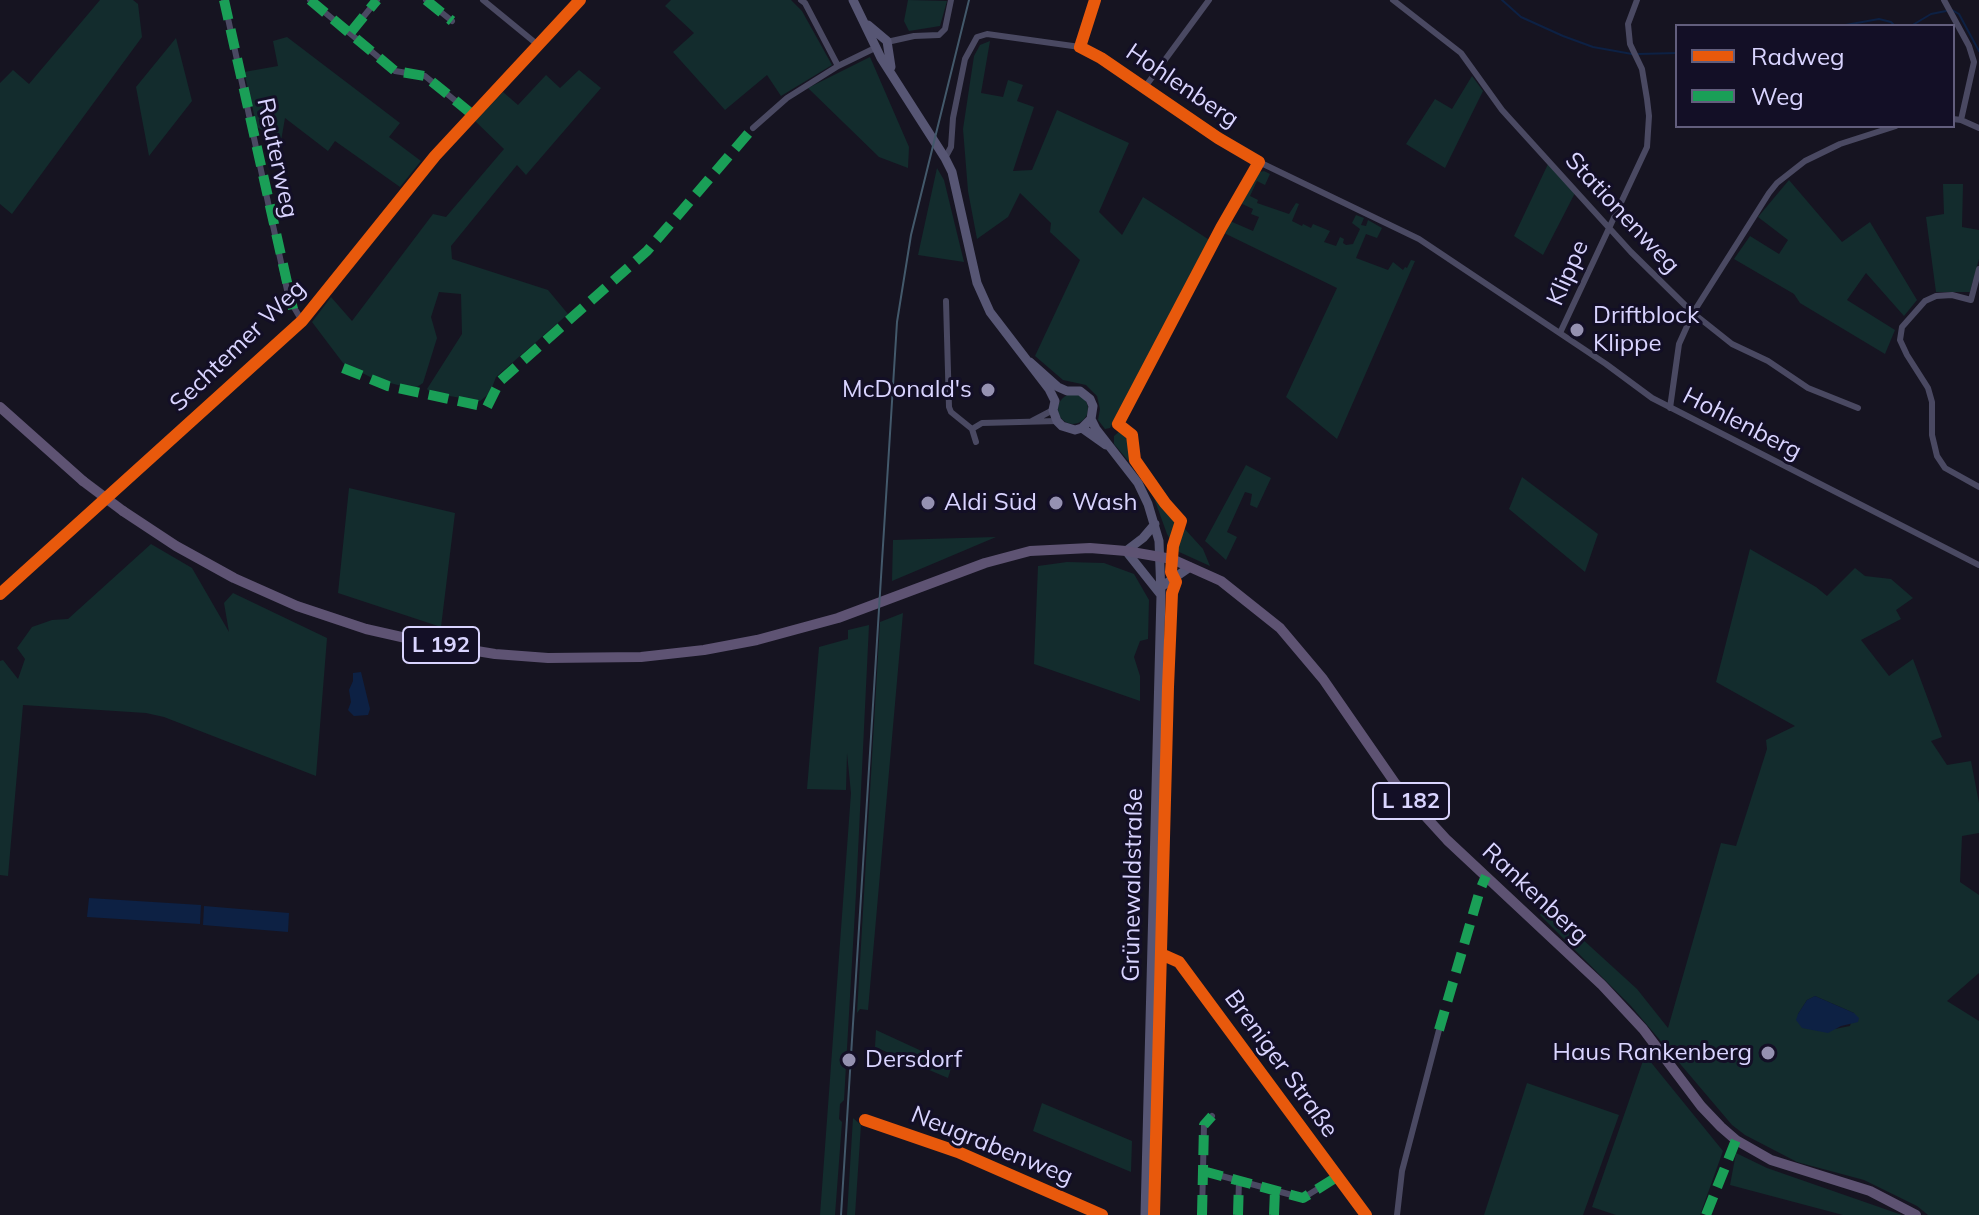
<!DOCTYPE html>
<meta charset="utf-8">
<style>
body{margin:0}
#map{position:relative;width:1979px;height:1215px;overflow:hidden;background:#161421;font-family:Mulish,sans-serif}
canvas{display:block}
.legend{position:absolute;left:1675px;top:24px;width:280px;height:104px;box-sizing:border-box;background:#130f26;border:2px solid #625e7d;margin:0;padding:10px 14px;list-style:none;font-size:24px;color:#d9d4ff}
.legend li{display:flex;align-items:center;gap:16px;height:40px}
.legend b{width:40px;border:2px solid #625e7d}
</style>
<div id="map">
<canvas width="1979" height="1215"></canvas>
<ul class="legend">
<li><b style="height:10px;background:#e8590c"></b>Radweg</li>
<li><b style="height:10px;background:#1a9f57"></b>Weg</li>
</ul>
</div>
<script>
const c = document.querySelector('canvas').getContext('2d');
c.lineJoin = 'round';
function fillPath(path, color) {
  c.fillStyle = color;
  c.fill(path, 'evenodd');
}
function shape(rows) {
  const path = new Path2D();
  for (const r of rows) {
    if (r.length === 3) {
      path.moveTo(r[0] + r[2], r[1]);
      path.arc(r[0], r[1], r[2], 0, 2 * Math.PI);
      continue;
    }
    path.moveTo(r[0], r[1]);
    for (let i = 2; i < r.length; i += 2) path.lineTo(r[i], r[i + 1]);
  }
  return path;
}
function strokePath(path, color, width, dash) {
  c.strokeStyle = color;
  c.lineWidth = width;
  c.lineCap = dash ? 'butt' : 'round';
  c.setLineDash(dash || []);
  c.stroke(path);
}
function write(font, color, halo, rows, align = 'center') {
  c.font = font + ' Mulish,sans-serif';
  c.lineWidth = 6;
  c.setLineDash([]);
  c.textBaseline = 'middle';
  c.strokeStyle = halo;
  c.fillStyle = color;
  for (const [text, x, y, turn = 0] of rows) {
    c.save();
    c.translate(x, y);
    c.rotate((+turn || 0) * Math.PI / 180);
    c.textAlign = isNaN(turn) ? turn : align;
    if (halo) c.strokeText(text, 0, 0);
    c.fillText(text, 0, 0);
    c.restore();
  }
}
fillPath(shape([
 [100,0,133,0,138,4,142,37,12,214,0,204,0,83,13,70,29,84],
 [671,0,791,0,802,11,832,65,781,96,767,75,725,110,673,52,694,33,665,6],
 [908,0,947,1,940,26,909,31,904,21],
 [287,37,400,123,389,137,421,161,400,187,335,141,328,151,285,118,281,141,257,127,244,72,278,66,273,41],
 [176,38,192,101,149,156,136,87],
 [990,41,981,93,1003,97,1008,80,1023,85,1017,101,1034,107,1013,171,1032,170,1057,110,1129,143,1099,212,1122,235,1143,197,1211,241,1110,428,1105,429,1098,420,1100,409,1097,396,1086,385,1063,380,1035,356,1080,260,1050,232,1051,223,1020,193,1008,217,977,239,968,191,963,129,974,56,980,45],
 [870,57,909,147,908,168,879,157,808,88],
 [579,70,601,88,526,175,517,165,451,246,452,259,548,290,568,314,496,377,490,393,480,401,431,393,427,389,462,334,461,294,439,292,431,317,437,338,423,383,414,389,374,379,343,363,312,322,331,297,352,321,433,214,446,217,504,149,475,121,503,92,518,105,546,75,560,88],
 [1472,76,1483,91,1445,168,1406,144,1435,99,1452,109],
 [1548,164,1575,193,1543,255,1514,236],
 [937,168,944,180,964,262,918,255],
 [1264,171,1270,174,1265,185,1257,181,1250,196,1258,200,1257,203,1289,214,1296,203,1299,204,1292,221,1302,226,1303,224,1311,228,1313,224,1330,231,1324,242,1336,246,1340,237,1344,239,1343,243,1346,245,1353,244,1360,229,1352,223,1356,215,1364,218,1361,225,1366,226,1368,220,1382,228,1377,238,1366,234,1356,258,1388,270,1393,262,1403,270,1405,267,1407,268,1411,260,1415,261,1337,439,1286,397,1337,288,1224,233,1230,221,1253,231,1259,217,1251,214,1253,209,1240,203,1256,173],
 [1789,180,1842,242,1870,222,1917,300,1904,316,1866,273,1847,300,1895,330,1885,354,1800,303,1794,294,1734,259,1750,236,1779,254,1788,240,1758,217],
 [1943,184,1963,184,1962,227,1979,230,1979,259,1970,292,1936,292,1926,217,1944,214],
 [1073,409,15],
 [1120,431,1127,432,1131,456,1163,505,1203,549,1210,566,1177,551,1167,534,1154,498,1136,470,1114,444,1114,436],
 [1246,465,1271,478,1257,508,1250,505,1252,494,1245,492,1227,532,1237,537,1226,560,1205,541],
 [1522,477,1598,534,1585,572,1509,509],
 [349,488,455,513,441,627,338,593],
 [996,537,892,581,893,540],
 [151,544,192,568,229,632,224,603,233,593,327,638,316,776,164,717,146,713,23,705,8,876,0,875,0,661,3,660,18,679,25,659,17,648,32,627,52,620,68,619],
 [1750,549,1816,587,1827,596,1855,568,1865,576,1891,579,1913,598,1896,610,1901,619,1861,640,1889,676,1913,659,1942,737,1931,741,1947,765,1971,761,1979,803,1979,833,1962,836,1960,882,1979,895,1979,973,1947,1001,1979,1021,1979,1215,1928,1215,1917,1206,1864,1180,1797,1162,1745,1135,1732,1125,1631,1006,1540,915,1546,906,1637,989,1668,1028,1721,843,1736,846,1767,749,1766,740,1795,726,1716,682],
 [1815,996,1854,1013,1850,1026,1835,1029,1798,1014,1807,1000],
 [1067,562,1104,563,1134,574,1149,600,1148,639,1140,641,1134,657,1140,676,1140,701,1034,664,1038,566],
 [903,613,868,1010,860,1009,857,1013,880,622],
 [869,625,856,893,844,1100,840,1104,839,1119,842,1122,835,1215,820,1215,851,793,847,753,846,790,807,789,819,647,848,639,848,630],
 [876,1030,952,1065,948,1078,875,1047],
 [1645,1055,1723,1151,1700,1215,1616,1215,1592,1207],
 [1527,1083,1619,1115,1583,1215,1484,1215],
 [1042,1103,1132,1141,1131,1172,1033,1131],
 [853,1118,861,1125,855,1215,847,1215],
 [1736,1153,1767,1168,1902,1215,1843,1215,1730,1185]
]), '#132c2d');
fillPath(shape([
 [361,672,370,709,368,715,354,716,348,710,351,702,349,690,353,681,353,673],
 [89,898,201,905,200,924,87,917],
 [204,906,289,913,288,932,203,925],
 [1815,996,1854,1013,1859,1018,1858,1022,1841,1026,1828,1033,1802,1028,1796,1020,1798,1014,1807,1000]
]), '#0d2144');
strokePath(shape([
 [1502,0,1521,17,1563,36,1593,47,1632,54],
 [1952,10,1959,14,1979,51],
 [1840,26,1879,19,1891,22,1895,26],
 [1911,26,1931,14,1946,11],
 [1638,54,1677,53]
]), '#0d2144', 2);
strokePath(shape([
 [224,0,289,299,302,321],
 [310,0,395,71,425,76,473,115],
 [426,0,452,21],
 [483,0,538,45],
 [801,0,805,3,838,66],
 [1393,0,1461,53,1502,110,1631,252,1693,313,1732,344,1768,361,1808,388,1858,408],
 [1944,0,1969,46,1974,62,1961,120],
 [351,32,377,0],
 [887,42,914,36,939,35,945,29,951,0],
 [1080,47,1095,0],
 [1145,87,1209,0],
 [1953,119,1961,120,1979,128],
 [753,128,787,98,838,66,877,47],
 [945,158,951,147,953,118,965,59,977,37,987,34,1080,47,1101,58,1218,138,1259,162,1419,239,1606,364,1652,398,1979,565],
 [1979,269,1971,300,1952,295,1936,296,1925,301,1902,327,1900,340,1907,355,1928,388,1932,402,1932,435,1937,456,1945,468,1979,487],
 [946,301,949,407,951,412,972,429,976,442],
 [1560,333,1647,147,1649,116,1647,99,1642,69,1630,44,1628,24,1637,0],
 [1670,408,1679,344,1693,313,1769,193,1777,183,1805,161,1840,144,1896,126],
 [1032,421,1053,410],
 [972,429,982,423,1057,421],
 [1152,953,1171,956,1179,962,1366,1215],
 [865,1120,958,1152,1102,1215],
 [1203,1171,1303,1198,1337,1177],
 [1202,1215,1204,1125,1212,1116],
 [1238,1215,1239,1180],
 [1274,1215,1275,1190],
 [1397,1215,1402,1171,1439,1030]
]), '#4a4962', 6);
strokePath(shape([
 [853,0,881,58,945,158,952,172,977,283,990,312,1049,389,1055,401,1053,410,1057,421,1062,426,1075,430,1082,428,1091,419],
 [868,25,887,41,891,67],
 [1030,362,1058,387,1067,391,1080,391,1090,399,1093,406,1091,419,1096,429,1138,483,1148,504,1159,541,1161,595,1145,1215],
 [1082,428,1106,445],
 [1155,524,1143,538,1126,551,1161,595],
 [1161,587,1190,567],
 [0,594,302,321,435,156,580,0]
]), '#575674', 9);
strokePath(shape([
 [0,407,83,481],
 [123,511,176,546,234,578,297,606,366,629,428,643,495,654,548,658,641,657,704,650,757,640,838,618,985,563,1030,551,1090,548,1126,551,1172,559,1221,581,1280,628,1323,679,1395,783,1447,840,1602,985,1643,1029,1701,1106,1721,1127,1736,1140,1771,1160,1870,1191,1916,1215]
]), '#5e5373', 10);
strokePath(shape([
 [841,1215,897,322,911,235,969,0]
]), '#43596b', 2);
strokePath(shape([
 [83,481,123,511]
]), '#5e5373', 10);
strokePath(shape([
 [224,0,293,309],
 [310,0,395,71,425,76,473,115],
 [426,0,452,21],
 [351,32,377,0],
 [343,368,388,386,487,407,500,381,647,251,753,128],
 [1439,1030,1480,890,1486,876],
 [1203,1171,1303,1198,1337,1177],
 [1202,1215,1204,1125,1212,1116],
 [1238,1215,1239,1180],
 [1274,1215,1275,1190],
 [1706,1215,1736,1140]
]), '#1a9f57', 10, [20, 10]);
strokePath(shape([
 [1095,0,1080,47,1101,58,1218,138,1259,162,1221,228,1118,424,1132,435,1135,460,1165,503,1181,521,1173,546,1171,572,1176,582,1172,593,1168,687,1154,1215],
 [0,594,302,321,435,156,580,0],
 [1161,954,1179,962,1366,1215],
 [865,1120,958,1152,1102,1215]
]), '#e8590c', 12);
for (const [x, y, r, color] of [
 [1577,330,8,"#9591b1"],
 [988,390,8,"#9591b1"],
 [928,503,8,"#9591b1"],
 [1056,503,8,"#9591b1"],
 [1768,1053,8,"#9591b1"],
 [849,1060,8,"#9591b1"]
]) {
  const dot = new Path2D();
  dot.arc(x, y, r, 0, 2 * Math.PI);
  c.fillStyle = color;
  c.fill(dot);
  strokePath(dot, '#130f26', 3);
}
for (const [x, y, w] of [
 [441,645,76],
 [1411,801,76]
]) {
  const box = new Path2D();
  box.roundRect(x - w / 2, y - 18, w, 36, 6);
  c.fillStyle = '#130f26';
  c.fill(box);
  strokePath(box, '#d9d4ff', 2);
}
write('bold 22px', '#d9d4ff', null, [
 ["L 192",441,645],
 ["L 182",1411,801]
]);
write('24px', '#d9d4ff', '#130f26', [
 ["Hohlenberg",1182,86,34],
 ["Reuterweg",277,158,78],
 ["Stationenweg",1622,213,47],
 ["Klippe",1568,273,-66],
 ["Sechtemer Weg",238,346,-44],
 ["Hohlenberg",1742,424,27],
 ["Grünewaldstraße",1133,885,-89],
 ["Rankenberg",1535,894,43],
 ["Breniger Straße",1281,1064,54],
 ["Neugrabenweg",992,1146,22]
]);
write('24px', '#d9d4ff', '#130f26', [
 ["Driftblock",1593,316],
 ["Klippe",1593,344],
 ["McDonald's",972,390,"right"],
 ["Aldi Süd",944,503],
 ["Wash",1072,503],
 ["Haus Rankenberg",1752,1053,"right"],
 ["Dersdorf",865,1060]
], 'left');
</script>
